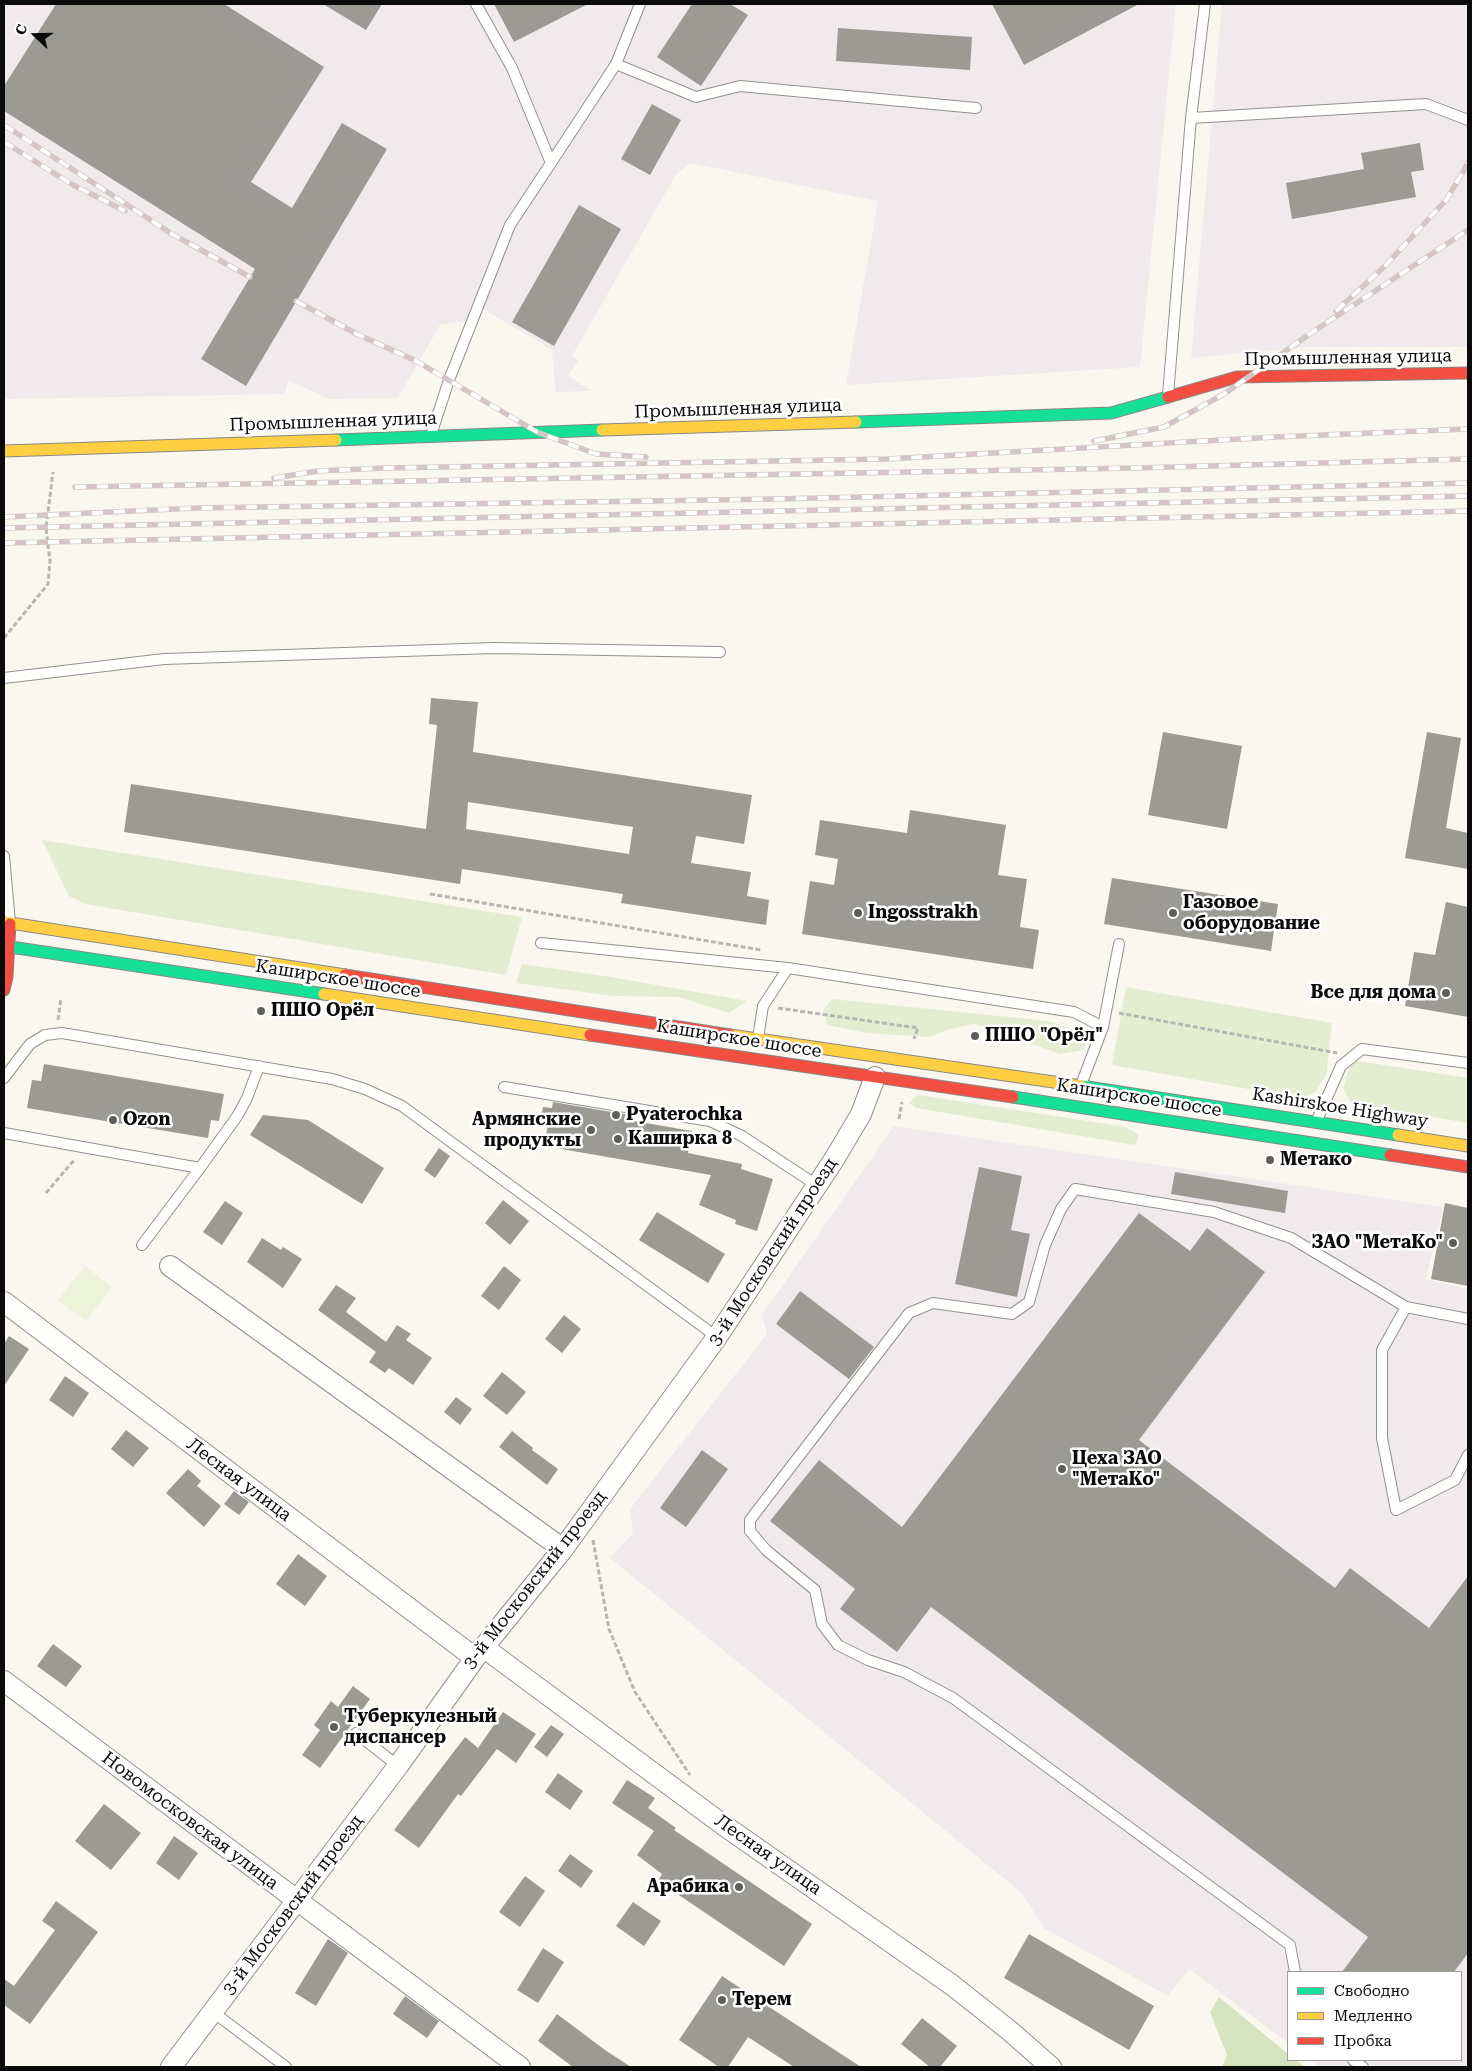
<!DOCTYPE html>
<meta charset="utf-8">
<style>
body{margin:0}
#map{position:relative;width:1472px;height:2071px;overflow:hidden;background:#faf7ef;font-family:"Roboto Serif",serif}
canvas{display:block}
.frame{position:absolute;inset:0;border:5px solid #0b0b0b;pointer-events:none}
.legend{position:absolute;left:1287px;top:1971px;width:175px;height:90px;box-sizing:border-box;background:#fff;border:1px solid #9d9d9d;margin:0;padding:6px 9px;list-style:none;font-size:15px;color:#0b0b0b}
.legend li{display:flex;align-items:center;gap:10px;height:25px}
.legend b{width:25px;border:1px solid #9d9d9d}
.north{position:absolute;left:10px;top:10px;width:50px;height:50px;-webkit-text-stroke:4px #fff;paint-order:stroke;rotate:291deg;font-size:14px;font-weight:700;line-height:20px;text-align:center;color:#0b0b0b}
.north::after{content:'';display:block;margin:auto;width:18px;height:22px;background:#0b0b0b;clip-path:polygon(50% 0,100% 100%,50% 72%,0 100%)}
</style>
<div id="map">
<canvas width="1472" height="2071"></canvas>
<div class="frame"></div>
<ul class="legend">
<li><b style="height:6px;background:#16e098"></b>Свободно</li>
<li><b style="height:6px;background:#ffcf43"></b>Медленно</li>
<li><b style="height:6px;background:#f24e42"></b>Пробка</li>
</ul>
<div class="north">С</div>
</div>
<script>
const c = document.querySelector('canvas').getContext('2d');
c.lineJoin = 'round';
function fillPath(path, color) {
  c.fillStyle = color;
  c.fill(path, 'evenodd');
}
function shape(rows) {
  const path = new Path2D();
  for (const r of rows) {
    path.moveTo(r[0], r[1]);
    for (let i = 2; i < r.length; i += 2) path.lineTo(r[i], r[i + 1]);
  }
  return path;
}
function strokePath(path, color, width, dash) {
  c.strokeStyle = color;
  c.lineWidth = width;
  c.lineCap = dash ? 'butt' : 'round';
  c.setLineDash(dash || []);
  c.stroke(path);
}
function write(font, color, halo, rows, align = 'center') {
  c.font = font + ' "Roboto Serif",serif';
  c.lineWidth = 5;
  c.setLineDash([]);
  c.textBaseline = 'middle';
  c.strokeStyle = halo;
  c.fillStyle = color;
  for (const [text, x, y, turn = 0] of rows) {
    c.save();
    c.translate(x, y);
    c.rotate((+turn || 0) * Math.PI / 180);
    c.textAlign = isNaN(turn) ? turn : align;
    if (halo) c.strokeText(text, 0, 0);
    c.fillText(text, 0, 0);
    c.restore();
  }
}
fillPath(shape([
 [4,4,1176,4,1140,367,846,385,878,201,690,163,675,176,572,356,578,361,568,376,592,391,556,392,552,350,481,308,470,320,440,325,398,398,329,399,288,380,285,394,4,399],
 [1222,4,1468,4,1468,347,1308,347,1191,358],
 [894,1126,1443,1207,1426,1279,1468,1289,1468,2067,1321,2067,1311,2060,1461,2060,1461,1972,1288,1972,1288,2043,1189,1969,1168,1996,1044,1928,1022,1893,610,1558,633,1533,630,1509,767,1334,762,1315]
]), '#f0eaec');
fillPath(shape([
 [42,840,522,917,506,975,85,904,69,896],
 [522,964,611,977,747,1001,729,1013,679,997,614,996,516,983],
 [1126,987,1332,1023,1326,1076,1315,1092,1306,1096,1294,1097,1112,1065],
 [832,999,1048,1021,1087,1034,1084,1050,1060,1054,975,1024,950,1029,929,1037,867,1033,827,1025,823,1010],
 [1357,1061,1468,1078,1468,1123,1351,1103,1343,1088,1350,1067],
 [918,1095,1126,1127,1139,1135,1135,1145,916,1108,909,1103]
]), '#e4edd1');
fillPath(shape([
 [1219,1997,1288,2054,1288,2060,1296,2060,1305,2067,1222,2067,1227,2055,1210,2012]
]), '#d5e4bf');
fillPath(shape([
 [85,1266,112,1287,86,1321,58,1300]
]), '#edf2da');
fillPath(shape([
 [56,4,224,4,324,67,251,182,292,208,342,123,387,149,246,386,201,359,255,269,4,111,4,86],
 [323,4,382,4,366,30],
 [494,4,588,4,514,42],
 [692,4,730,4,748,15,701,86,657,57],
 [992,4,1139,4,1024,65],
 [838,28,972,37,970,70,836,61],
 [652,104,681,120,650,175,621,159],
 [1420,143,1424,170,1411,172,1416,197,1292,219,1286,183,1364,169,1361,153],
 [579,205,621,229,554,346,512,322],
 [431,698,478,702,473,752,752,795,744,844,696,836,691,863,751,872,747,896,769,900,766,925,621,903,623,894,462,869,460,884,124,832,131,784,426,829,437,725,429,724],
 [468,802,633,827,629,854,466,829],
 [1163,732,1242,746,1227,829,1148,815],
 [1427,732,1461,738,1446,828,1468,833,1468,869,1405,858],
 [910,810,1006,825,998,875,1027,879,1020,927,1039,930,1033,969,802,934,810,881,834,885,838,859,815,855,820,820,907,833],
 [1112,878,1278,904,1271,951,1104,924],
 [1446,902,1468,907,1468,1017,1405,1006,1414,952,1435,955],
 [44,1064,224,1094,219,1121,211,1120,208,1138,27,1108,32,1080,41,1081],
 [553,1102,635,1116,634,1121,692,1131,688,1153,742,1164,741,1169,773,1179,757,1231,735,1224,736,1220,699,1205,711,1175,544,1146,548,1124,540,1123,543,1107,552,1108],
 [263,1115,308,1120,384,1168,362,1204,250,1135],
 [439,1148,450,1156,435,1178,424,1170],
 [979,1167,1022,1176,1011,1230,1030,1234,1017,1297,955,1284],
 [1175,1172,1288,1191,1285,1213,1171,1194],
 [503,1200,529,1221,510,1245,485,1223],
 [225,1201,243,1213,222,1245,203,1232],
 [1445,1203,1468,1208,1468,1286,1431,1279],
 [657,1212,725,1254,708,1283,639,1240],
 [1139,1213,1190,1251,1207,1228,1265,1272,1139,1440,1335,1588,1350,1568,1429,1628,1468,1576,1468,1953,1454,1972,1342,1972,1368,1937,931,1607,897,1652,840,1609,855,1589,770,1521,819,1460,902,1527],
 [262,1238,281,1250,283,1247,302,1259,283,1288,247,1262],
 [504,1266,521,1280,499,1310,481,1296],
 [336,1285,356,1298,346,1312,386,1342,397,1325,411,1334,406,1340,432,1358,413,1385,389,1368,385,1373,369,1362,376,1352,318,1310],
 [800,1291,874,1347,849,1379,776,1324],
 [564,1315,581,1329,562,1353,545,1339],
 [9,1336,29,1349,4,1386,4,1344],
 [502,1372,526,1392,507,1415,483,1396],
 [65,1376,89,1393,73,1417,49,1400],
 [456,1397,472,1409,460,1425,444,1412],
 [126,1430,149,1448,133,1467,111,1449],
 [512,1431,533,1448,532,1450,558,1469,547,1485,499,1447],
 [702,1450,728,1469,686,1527,660,1508],
 [188,1469,201,1481,197,1486,221,1506,204,1527,166,1493],
 [234,1491,249,1502,239,1515,224,1504],
 [298,1554,327,1576,305,1606,276,1584],
 [53,1644,82,1666,66,1687,37,1666],
 [353,1686,370,1699,320,1768,302,1755,320,1730,314,1725,331,1701,338,1707],
 [503,1712,536,1734,516,1763,497,1749,461,1796,458,1794,419,1848,394,1830,465,1737,478,1748],
 [551,1725,564,1734,547,1757,534,1747],
 [558,1773,583,1791,570,1810,545,1792],
 [627,1780,655,1798,648,1808,676,1828,674,1830,812,1924,784,1966,658,1881,662,1874,637,1855,654,1831,612,1803],
 [104,1804,141,1833,111,1870,75,1841],
 [174,1836,198,1853,179,1880,156,1863],
 [570,1854,593,1871,581,1888,558,1871],
 [525,1876,545,1891,520,1927,499,1912],
 [56,1901,98,1932,30,2024,4,2005,4,1979,14,1986,55,1930,42,1921],
 [633,1902,661,1921,644,1946,616,1926],
 [1029,1934,1154,2006,1129,2050,1004,1978],
 [328,1939,348,1953,316,2006,295,1993],
 [543,1948,564,1962,538,2003,517,1990],
 [722,1976,757,1999,861,2067,794,2067,748,2037,728,2067,719,2067,679,2040],
 [405,1996,439,2021,427,2038,393,2014],
 [557,2014,605,2050,631,2067,573,2067,538,2041],
 [922,2018,957,2046,940,2067,930,2067,901,2044]
]), '#9c9a95');
const lane = shape([
 [616,64,696,97,740,86,976,108],
 [1191,118,1205,4],
 [551,163,616,64,640,4],
 [1168,395,1191,118,1426,104,1468,120],
 [431,435,449,380,510,225,551,163,512,68,476,4],
 [4,678,164,659,494,648,720,652],
 [4,856,10,922],
 [541,943,788,968,1074,1012,1103,1027],
 [758,1038,763,1006,788,968],
 [4,1078,30,1044,45,1035,62,1033,332,1079,365,1089,402,1106,717,1337],
 [1081,1085,1103,1027,1119,944],
 [504,1087,710,1121,742,1136,818,1186],
 [1317,1120,1341,1066,1362,1049,1468,1063],
 [4,1133,200,1168,238,1115,247,1098,259,1066],
 [142,1245,200,1168],
 [1406,1307,1382,1350,1382,1438,1396,1510,1455,1480,1468,1455],
 [356,1733,398,1766],
 [1295,1972,1290,1945,953,1698,904,1672,868,1660,838,1645,822,1624,815,1590,766,1550,750,1531,750,1520,909,1313,933,1303,1012,1314,1029,1302,1045,1245,1061,1209,1075,1189,1214,1212,1291,1238,1406,1307,1468,1319],
 [213,2012,286,2067],
 [1353,2060,1363,2067]
]);
const street = shape([
 [170,1266,563,1549],
 [4,1302,475,1658],
 [483,1647,722,1824,952,1985,1010,2031,1051,2067],
 [4,1681,520,2067],
 [171,2067,398,1766,475,1658,563,1549,717,1337,835,1158,861,1114,875,1077]
]);
const fast = shape([
 [856,422,1111,413,1168,397],
 [336,440,602,430],
 [4,946,324,994],
 [1081,1086,1398,1135],
 [1013,1097,1390,1155]
]);
const slow = shape([
 [602,430,856,422],
 [4,451,336,440],
 [4,922,345,975],
 [324,994,590,1035],
 [730,1035,1081,1086],
 [1398,1135,1468,1146]
]);
const jam = shape([
 [1168,397,1237,377,1468,373],
 [345,975,730,1035],
 [4,990,7,977,10,924],
 [590,1035,1013,1097],
 [1390,1155,1468,1167]
]);
strokePath(lane, '#93918e', 12);
strokePath(street, '#93918e', 22);
strokePath(fast, '#898884', 13);
strokePath(slow, '#898884', 13);
strokePath(jam, '#898884', 13);
strokePath(shape([
 [4,638,48,584,50,561,46,528,53,472],
 [430,894,761,950],
 [778,1008,918,1028,914,1039],
 [1119,1013,1337,1053],
 [58,1020,61,998],
 [899,1119,902,1102],
 [46,1193,75,1159],
 [593,1540,609,1629,635,1692,690,1775]
]), '#b7b6b5', 3, [5, 2.5]);
strokePath(lane, '#fefefd', 10);
strokePath(street, '#fefefd', 20);
strokePath(fast, '#16e098', 11);
strokePath(slow, '#ffcf43', 11);
strokePath(jam, '#f24e42', 11);
const rail = shape([
 [4,125,172,234,250,277],
 [4,142,73,185,125,211],
 [296,301,357,334,416,361,537,432,596,454,646,457],
 [1336,311,1385,266,1447,199,1468,163],
 [1094,441,1164,427,1224,394,1314,331,1468,230],
 [274,478,318,471,385,468,887,459,1275,437,1468,429],
 [75,487,1135,468,1468,459],
 [4,517,197,508,775,499,1468,483],
 [4,528,1468,496],
 [4,543,1468,511]
]);
strokePath(rail, '#d5c5c5', 5.5);
strokePath(rail, '#fff', 4, [11]);
for (const [x, y, r, color] of [
 [858,913,5,"#5f5e5b"],
 [1173,913,5,"#5f5e5b"],
 [1446,993,5,"#5f5e5b"],
 [261,1011,5,"#5f5e5b"],
 [975,1036,5,"#5f5e5b"],
 [616,1115,5,"#5f5e5b"],
 [113,1120,5,"#5f5e5b"],
 [591,1130,5,"#5f5e5b"],
 [618,1139,5,"#5f5e5b"],
 [1270,1160,5,"#5f5e5b"],
 [1453,1243,5,"#5f5e5b"],
 [1062,1469,5,"#5f5e5b"],
 [334,1727,5,"#5f5e5b"],
 [739,1887,5,"#5f5e5b"],
 [722,2000,5,"#5f5e5b"]
]) {
  const dot = new Path2D();
  dot.arc(x, y, r, 0, 2 * Math.PI);
  c.fillStyle = color;
  c.fill(dot);
  strokePath(dot, '#fff', 2);
}
write('18px', '#0b0b0b', '#fff', [
 ["Промышленная улица",1348,358,-1],
 ["Промышленная улица",738,409,-2],
 ["Промышленная улица",333,422,-2],
 ["Каширское шоссе",338,979,9],
 ["Каширское шоссе",739,1039,9],
 ["Каширское шоссе",1139,1098,9],
 ["Kashirskoe Highway",1340,1108,9],
 ["3-й Московский проезд",773,1252,-57],
 ["Лесная улица",239,1480,37],
 ["3-й Московский проезд",535,1580,-52],
 ["Новомосковская улица",190,1821,37],
 ["Лесная улица",768,1855,35],
 ["3-й Московский проезд",293,1905,-53]
]);
write('bold 18px', '#0b0b0b', '#fff', [
 ["Газовое",1183,903],
 ["оборудование",1183,924],
 ["Ingosstrakh",868,913],
 ["Все для дома",1436,993,"right"],
 ["ПШО Орёл",271,1011],
 ["ПШО \"Орёл\"",985,1036],
 ["Pyaterochka",626,1115],
 ["Ozon",123,1120],
 ["Армянские",581,1120,"right"],
 ["продукты",581,1141,"right"],
 ["Каширка 8",628,1139],
 ["Метако",1280,1160],
 ["ЗАО \"МетаКо\"",1443,1243,"right"],
 ["Цеха ЗАО",1072,1459],
 ["\"МетаКо\"",1072,1480],
 ["Туберкулезный",344,1717],
 ["диспансер",344,1738],
 ["Арабика",729,1887,"right"],
 ["Терем",732,2000]
], 'left');
</script>
